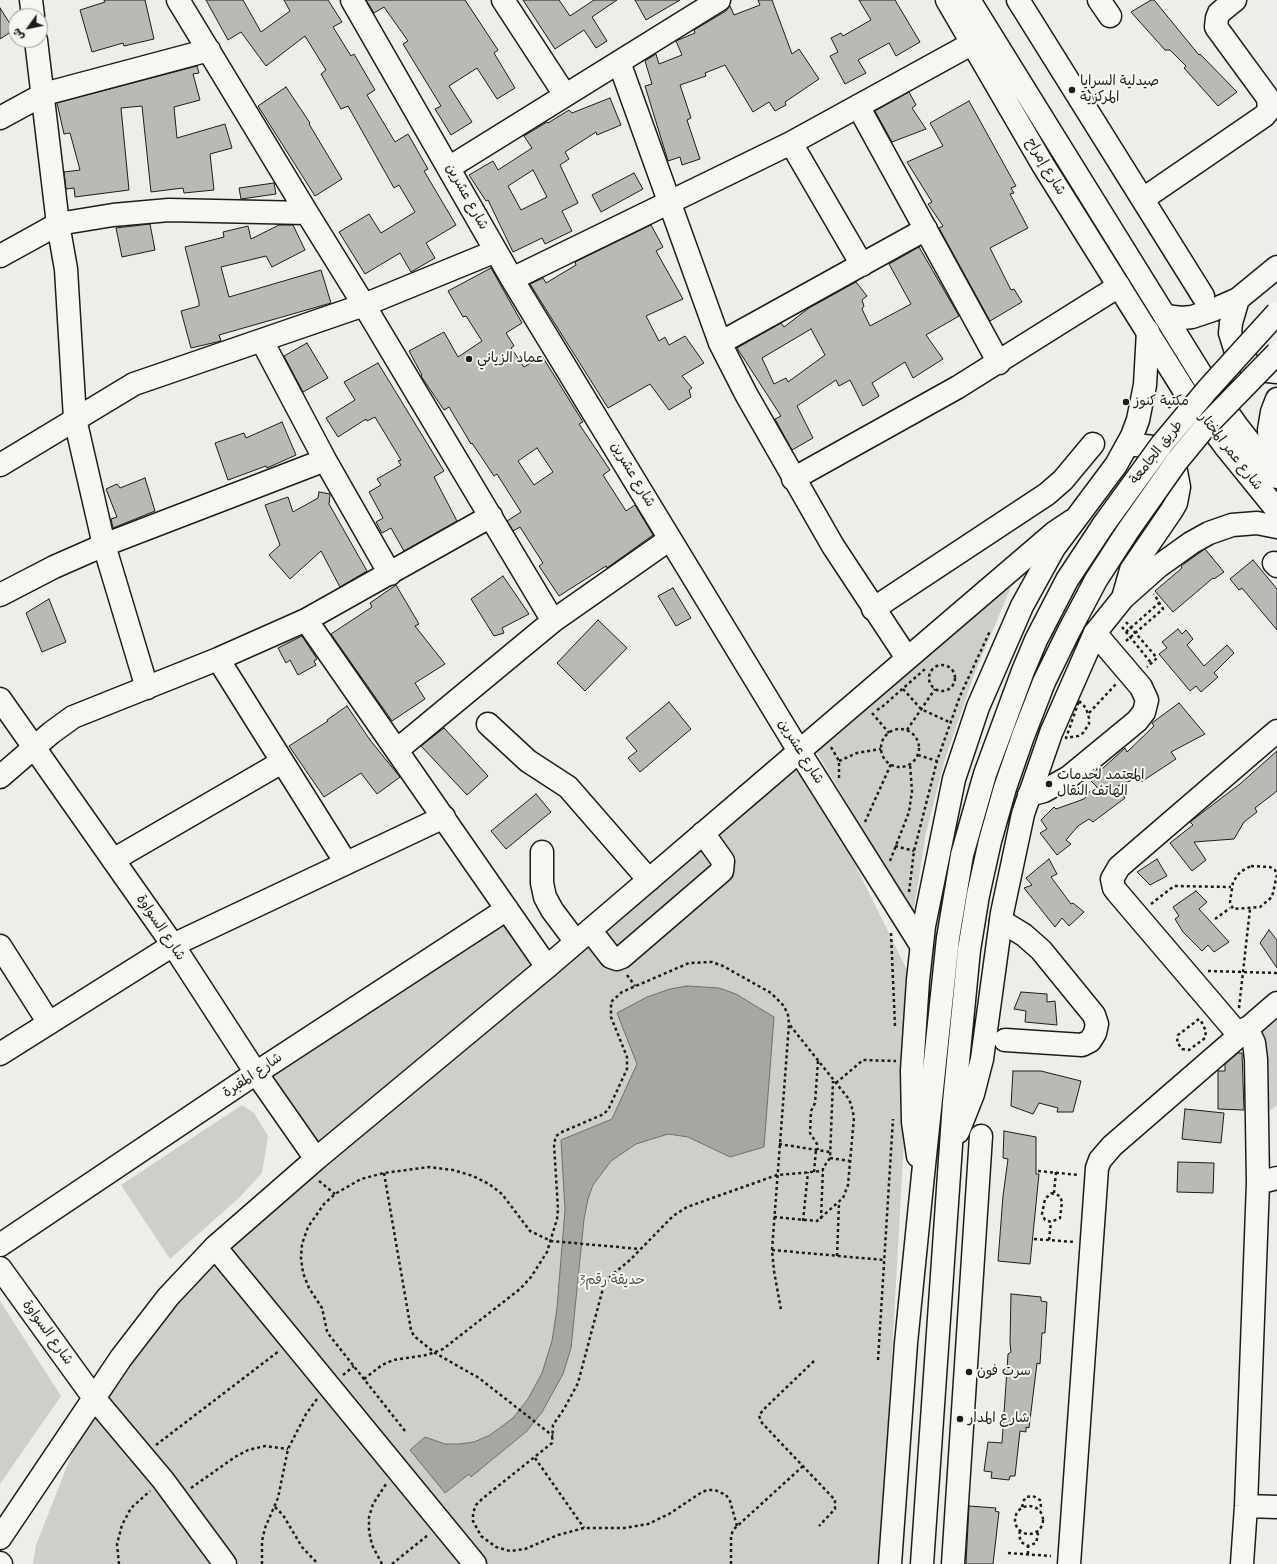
<!DOCTYPE html>
<meta charset="utf-8">
<style>
body{margin:0}
#map{position:relative;width:1277px;height:1564px;overflow:hidden;background:#edede9;font-family:Mynerve,"Playpen Sans Arabic",sans-serif}
canvas{display:block}
.north{position:absolute;left:8px;top:8px;width:40px;height:40px;box-sizing:border-box;background:#f6f6f2;border:1px solid #9f9f9c;border-radius:50%;rotate:237deg;font-size:11px;font-weight:700;line-height:16px;text-align:center;color:#1c1c1c}
.north::after{content:'';display:block;margin:auto;width:14px;height:18px;background:#1c1c1c;clip-path:polygon(50% 0,100% 100%,50% 72%,0 100%)}
</style>
<div id="map">
<canvas width="1277" height="1564"></canvas>
<div class="north">ش</div>
</div>
<script>
const c = document.querySelector('canvas').getContext('2d');
c.lineJoin = 'round';
function fillPath(path, color) {
  c.fillStyle = color;
  c.fill(path, 'evenodd');
}
function shape(rows) {
  const path = new Path2D();
  for (const r of rows) {
    if (r.length === 3) {
      path.moveTo(r[0] + r[2], r[1]);
      path.arc(r[0], r[1], r[2], 0, 2 * Math.PI);
      continue;
    }
    path.moveTo(r[0], r[1]);
    for (let i = 2; i < r.length; i += 2) path.lineTo(r[i], r[i + 1]);
  }
  return path;
}
function strokePath(path, color, width, dash) {
  c.strokeStyle = color;
  c.lineWidth = width;
  c.lineCap = dash ? 'butt' : 'round';
  c.setLineDash(dash || []);
  c.stroke(path);
}
function write(font, color, halo, rows, align = 'center') {
  c.font = font + ' Mynerve,"Playpen Sans Arabic",sans-serif';
  c.lineWidth = 4;
  c.setLineDash([]);
  c.textBaseline = 'middle';
  c.strokeStyle = halo;
  c.fillStyle = color;
  for (const [text, x, y, turn = 0] of rows) {
    c.save();
    c.translate(x, y);
    c.rotate((+turn || 0) * Math.PI / 180);
    c.textAlign = isNaN(turn) ? turn : align;
    if (halo) c.strokeText(text, 0, 0);
    c.fillText(text, 0, 0);
    c.restore();
  }
}
fillPath(shape([
 [1011,587,974,675,945,759,926,833,913,915,812,744,950,632],
 [799,751,913,982,880,1564,33,1564,36,1545,94,1398,121,1358,315,1160,256,1073,507,909,547,966],
 [1277,1008,1277,1105,1268,1112,1260,1027],
 [242,1105,254,1113,268,1136,262,1173,239,1198,170,1259,121,1185],
 [0,1301,61,1396,0,1484]
]), '#cececb');
const water = shape([
 [687,986,719,988,736,994,774,1017,764,1147,730,1157,688,1137,668,1134,636,1144,611,1161,593,1185,588,1199,584,1219,571,1348,563,1374,542,1412,527,1431,471,1477,469,1474,445,1493,410,1450,425,1437,445,1444,459,1444,474,1442,490,1435,513,1418,528,1399,542,1373,552,1341,557,1308,565,1210,561,1140,612,1119,637,1064,617,1013,647,997,670,989,687,986]
]);
fillPath(water, '#a6a6a3');
strokePath(water, '#6f6f6d', 1);
const building = shape([
 [104,0,145,0,154,39,124,46,123,43,92,52,80,10,105,2,104,0],
 [206,0,243,0,261,32,290,11,284,0,328,0,342,22,333,27,351,56,354,54,375,90,367,95,395,142,408,134,428,169,424,171,456,225,426,243,435,258,411,272,400,253,365,274,339,232,369,214,381,233,415,212,399,185,394,188,348,106,341,109,321,74,326,70,305,36,266,66,241,32,228,40,206,0],
 [366,0,465,0,498,50,494,53,515,88,497,99,477,68,449,86,472,122,451,135,435,109,441,106,403,44,408,41,384,7,374,13,366,0],
 [523,0,559,0,570,16,594,0,617,0,592,17,607,41,596,48,584,30,555,49,523,0],
 [635,0,680,0,646,20,635,0],
 [758,0,772,0,792,54,799,49,819,79,785,102,786,105,775,111,769,102,753,112,725,65,705,73,706,76,680,85,691,118,687,120,700,159,682,165,680,157,668,161,645,86,652,84,645,61,656,54,659,64,682,55,676,41,695,33,694,30,726,11,730,6,734,15,760,5,758,0],
 [859,0,895,0,920,42,896,56,889,43,858,60,866,73,845,84,830,56,838,52,831,38,841,33,843,36,871,20,859,0],
 [1151,0,1154,0,1199,55,1200,54,1237,92,1218,106,1184,68,1186,66,1170,50,1165,50,1131,12,1151,0],
 [0,8,14,30,0,39,0,8],
 [197,66,199,73,193,74,200,100,174,107,177,138,225,124,232,148,210,154,214,190,184,193,183,188,151,192,142,106,121,108,129,190,75,197,74,188,66,189,64,172,80,170,70,133,64,134,57,103,197,66],
 [286,87,310,123,309,124,342,179,315,196,258,106,286,87],
 [909,92,916,105,912,108,926,129,892,142,875,111,909,92],
 [610,98,621,125,597,135,596,132,565,152,569,159,560,165,578,203,562,211,572,231,545,244,542,238,513,252,488,200,486,201,469,175,493,161,498,170,532,148,524,136,547,122,548,123,569,110,572,113,610,98],
 [533,170,547,197,521,210,508,186,533,170],
 [969,101,1016,186,1011,188,1014,193,1010,194,1028,228,990,248,1011,290,1014,289,1022,302,990,321,939,228,943,226,928,204,932,202,907,162,943,146,930,123,969,101],
 [634,173,643,189,601,212,592,195,634,173],
 [274,183,276,194,241,199,239,188,274,183],
 [150,224,155,250,122,257,116,228,150,224],
 [279,225,293,225,305,250,272,267,266,256,221,267,229,297,321,270,331,303,219,335,221,341,191,348,181,311,199,306,199,302,185,247,224,237,223,232,248,226,251,239,279,225],
 [651,225,663,247,656,251,683,299,646,316,659,341,665,337,669,345,685,336,704,363,682,376,692,388,689,390,691,397,669,410,650,384,608,408,530,284,543,278,546,283,576,265,575,262,651,225],
 [919,247,959,316,926,335,943,359,913,378,905,362,872,383,879,396,863,406,850,380,839,386,836,380,797,406,813,438,792,450,775,419,781,416,737,348,781,323,784,327,809,308,856,282,867,296,862,300,864,306,862,309,870,326,911,304,889,264,919,247],
 [811,329,825,355,788,382,786,378,774,384,762,358,811,329],
 [491,268,522,323,506,333,514,346,511,348,524,367,542,356,583,422,579,424,610,470,603,475,626,511,635,505,653,535,607,568,606,566,559,596,539,566,543,563,520,527,513,531,507,521,521,512,497,474,494,476,472,443,471,444,449,407,444,410,421,376,422,375,409,351,444,332,458,357,482,341,466,316,463,317,448,291,491,268],
 [537,448,553,472,534,485,518,461,537,448],
 [307,343,328,378,303,392,284,356,307,343],
 [378,363,444,471,434,477,457,521,404,551,391,528,382,533,376,522,383,518,369,492,381,485,377,479,401,465,398,461,401,460,375,417,367,421,366,419,338,437,326,418,355,400,344,382,378,363],
 [282,422,296,455,267,468,266,466,228,480,215,443,244,433,246,438,282,422],
 [145,478,155,511,113,528,111,519,117,517,106,489,117,484,120,488,145,478],
 [319,492,330,494,329,504,367,571,340,587,321,551,290,579,269,555,280,545,265,505,288,497,293,512,318,498,319,492],
 [1205,549,1224,572,1214,579,1213,578,1173,612,1155,591,1182,568,1181,566,1205,549],
 [1253,560,1277,589,1277,630,1242,588,1239,590,1230,579,1253,560],
 [503,576,529,614,502,628,504,633,494,636,471,599,503,576],
 [396,585,419,624,415,626,445,664,415,683,425,699,392,721,331,634,372,607,370,603,396,585],
 [673,588,691,618,676,626,658,596,673,588],
 [49,599,66,642,42,652,26,613,49,599],
 [598,620,627,648,585,691,557,663,598,620],
 [1178,629,1182,634,1186,630,1193,639,1187,645,1204,666,1227,645,1234,653,1214,673,1218,677,1201,692,1196,686,1190,691,1159,654,1167,648,1162,642,1178,629],
 [302,636,317,659,314,661,316,665,298,675,290,660,286,663,278,648,302,636],
 [669,702,691,729,640,772,628,758,637,751,626,738,669,702],
 [1179,703,1205,734,1171,752,1176,759,1141,782,1137,778,1118,786,1125,798,1093,822,1089,819,1078,826,1066,840,1071,844,1057,855,1040,833,1047,829,1041,820,1054,807,1056,809,1084,799,1091,790,1097,787,1090,780,1125,748,1127,752,1154,726,1152,723,1179,703],
 [347,706,370,740,400,777,377,794,361,773,324,797,289,746,328,721,327,720,347,706],
 [444,728,488,776,467,795,421,746,444,728],
 [1277,751,1277,791,1255,808,1257,812,1244,822,1234,839,1194,842,1206,860,1192,871,1170,843,1193,825,1190,822,1240,784,1277,751],
 [536,794,551,812,506,849,491,831,536,794],
 [1049,859,1057,874,1051,877,1071,904,1073,903,1084,912,1069,926,1062,918,1055,927,1024,888,1032,885,1026,878,1049,859],
 [1157,859,1167,876,1150,885,1137,872,1157,859],
 [1196,891,1207,902,1199,909,1229,942,1214,952,1208,945,1202,951,1183,932,1175,919,1179,916,1173,907,1196,891],
 [1269,930,1277,940,1277,968,1260,943,1269,930],
 [1021,992,1047,994,1047,1002,1055,1001,1057,1025,1025,1022,1026,1011,1014,1009,1021,992],
 [1238,1053,1242,1053,1244,1110,1218,1109,1218,1071,1225,1071,1225,1064,1238,1053],
 [1013,1071,1041,1071,1081,1081,1073,1112,1057,1112,1058,1108,1039,1103,1033,1114,1011,1106,1013,1071],
 [1185,1109,1224,1113,1221,1143,1182,1139,1185,1109],
 [1004,1131,1036,1137,1036,1174,1039,1174,1030,1264,998,1261,1003,1196,1008,1159,1003,1158,1004,1131],
 [1178,1162,1214,1163,1213,1193,1177,1192,1178,1162],
 [1011,1294,1041,1297,1041,1301,1047,1302,1045,1333,1042,1333,1040,1364,1037,1363,1029,1428,1026,1427,1026,1432,1020,1431,1015,1476,1010,1476,1009,1480,991,1478,992,1472,984,1471,988,1442,1002,1443,1008,1354,1011,1352,1010,1343,1011,1294],
 [969,1506,996,1508,995,1511,999,1512,993,1564,966,1564,969,1506]
]);
fillPath(building, '#b9b9b6');
strokePath(building, '#1c1c1c', 1);
const minor = shape([
 [31,0,33,16],
 [178,0,307,213,364,305,553,621],
 [352,0,512,279,799,751,921,945],
 [503,0,565,95],
 [1018,0,1203,296],
 [1099,0,1110,16],
 [36,40,58,224,66,269,75,419,104,545,147,688],
 [619,62,720,343,746,394,833,546,907,658],
 [858,106,999,363],
 [0,118,44,94,209,50],
 [791,143,862,265],
 [450,167,719,0],
 [1143,199,1264,116,1269,110,1268,98,1216,27,1217,18,1219,13,1235,0],
 [0,256,58,224,113,215,169,210,307,213],
 [512,279,791,143,973,43],
 [262,341,325,460,390,574],
 [720,343,926,229],
 [0,465,134,384,364,305,496,251],
 [793,479,958,387,1119,286],
 [1274,563,1277,566],
 [0,595,54,567,104,545,325,460],
 [873,609,1047,494,1063,480,1093,444],
 [306,620,547,967],
 [218,659,346,863],
 [0,699,173,945,256,1073,316,1159],
 [488,724,528,761,568,787,649,880],
 [397,750,553,621,670,539],
 [0,777,51,733,73,717,218,659,306,620,491,516],
 [1029,795,1044,791,1069,777,1137,721,1144,712,1147,700,1141,687,1095,633],
 [542,852,542,883,545,897,552,910,576,942],
 [113,860,282,762],
 [1001,921,1024,935,1041,950,1094,1015,1097,1024,1095,1033,1090,1041,1082,1045,1005,1040],
 [590,930,611,957,617,959,622,957,722,871,723,861,703,833],
 [0,946,49,1023],
 [1239,1035,1117,892,1114,888,1112,879,1119,867,1277,731],
 [0,1054,173,945,444,817],
 [1258,1183,1277,1178],
 [0,1245,256,1073,507,909],
 [215,1247,475,1564],
 [0,1268,94,1398,163,1480,225,1564],
 [1246,1506,1277,1507],
 [0,1538,121,1358,168,1297,215,1247,316,1159,547,967,755,789,1054,533,1072,521],
 [0,1563,1,1564],
 [953,1564,981,1136],
 [1069,1564,1097,1168,1100,1160,1112,1146,1277,1003],
 [1242,1564,1246,1506,1258,1183,1256,1059,1254,1043,1247,1028]
]);
const major = shape([
 [947,0,1043,165,1187,395,1225,446,1277,510],
 [969,0,1204,379,1237,426,1277,477]
]);
const highway = shape([
 [1238,299,1231,323,1230,333,1236,352,1242,359,1258,370,1277,372],
 [1165,316,1182,318,1192,317,1213,310,1238,299,1277,267],
 [1277,399,1272,412,1269,430,1270,449,1277,473],
 [1123,598,1131,570,1172,510,1176,503,1179,487,1176,471,1168,457,1153,447,1128,444],
 [958,1132,973,1094,982,1059,1002,913,1023,814,1051,733,1095,633,1123,598,1159,566,1191,543,1209,533,1232,525,1257,523,1277,527],
 [918,1156,913,1122,912,1070,918,980,924,926,954,779,978,707,1022,606,1054,548,1116,465,1132,436,1138,420,1145,385,1148,331],
 [890,1564,906,1343,923,1175,948,938,962,855,985,774,1023,671,1036,640,1067,580,1104,524],
 [922,1564,954,1102,969,950,978,895,990,841,1005,788,1023,736,1044,682,1069,631,1096,580,1127,532]
]);
strokePath(minor, '#1c1c1c', 25);
strokePath(major, '#1c1c1c', 25);
strokePath(highway, '#1c1c1c', 25);
strokePath(shape([
 [1126,622,1157,658,1147,667],
 [1122,627,1152,664],
 [1126,632,1160,602],
 [1126,641,1163,609,1154,594],
 [942,678,13],
 [903,689,921,709,949,722],
 [1079,701,1086,708,1089,718,1089,724,1083,733,1078,736,1066,738,1079,701],
 [877,710,883,706,925,669],
 [872,713,889,733],
 [1089,713,1116,684],
 [900,748,19],
 [907,730,935,689],
 [831,747,839,761,839,779],
 [918,755,937,761],
 [839,761,857,753,881,749],
 [865,822,891,764],
 [895,846,914,851],
 [890,861,909,812,912,791,910,764],
 [1251,866,1270,867,1275,870,1277,875,1272,897,1260,907,1233,909,1230,902,1233,882,1240,872,1251,866],
 [909,892,914,851,937,761,960,696,990,631],
 [1151,904,1174,886,1231,887],
 [1215,919,1230,908],
 [891,933,895,1026],
 [1208,971,1277,973],
 [627,975,635,986],
 [1239,1008,1250,909],
 [1199,1019,1178,1035,1177,1042,1182,1049,1189,1050,1205,1038,1206,1031,1201,1021],
 [818,1061,815,1103,811,1111,810,1133,817,1144,818,1150],
 [836,1083,863,1060,896,1061],
 [779,1144,830,1152],
 [830,1158,850,1161],
 [1038,1171,1079,1175],
 [814,1172,816,1150],
 [384,1173,411,1330,414,1336,435,1353,479,1378,553,1436],
 [319,1181,335,1194],
 [1051,1193,1060,1196,1062,1202,1060,1218,1051,1222,1045,1220,1042,1214,1045,1199,1051,1193],
 [1054,1193,1056,1172],
 [774,1217,817,1221,843,1198,848,1185,854,1117,851,1104,848,1098,789,1024],
 [821,1219,823,1168,830,1158,833,1081],
 [803,1221,808,1172],
 [1034,1239,1075,1242],
 [1049,1240,1051,1222],
 [772,1250,884,1260],
 [837,1256,839,1203],
 [878,1360,893,1119],
 [814,1361,763,1410,759,1416,762,1423,835,1500,835,1509,819,1526],
 [343,1375,354,1366],
 [364,1379,382,1365,393,1360,427,1355,443,1349,520,1289,531,1277,547,1252,557,1219,558,1209,554,1144,556,1136,562,1132,604,1114,609,1108,627,1069,627,1057,611,1017,611,1002,622,992,689,963,712,962,723,966,771,993,784,1006,788,1015,789,1024,772,1250,774,1271,781,1310],
 [405,1431,330,1336,327,1331,322,1308,309,1288,303,1273,301,1258,302,1244,308,1227,324,1204,335,1194,361,1179,384,1173,429,1167,453,1170,473,1176,489,1184,502,1194,530,1231,551,1241,640,1249],
 [156,1445,279,1351],
 [535,1458,584,1528],
 [191,1488,235,1457,248,1450,265,1446,288,1449],
 [1029,1520,14],
 [275,1507,283,1515,302,1547,318,1564],
 [1022,1507,1024,1500,1026,1497,1033,1496,1040,1500,1041,1507,1040,1510],
 [737,1526,730,1501,726,1495,715,1490,708,1490,702,1492,669,1514,648,1524,625,1528,584,1528,558,1535,525,1549,510,1551,496,1547,481,1536,473,1521,473,1513,476,1505,482,1499,552,1443,553,1425,564,1409,578,1383,602,1292,608,1279,613,1274,630,1260,673,1216,687,1207,777,1175,823,1171],
 [1020,1531,1019,1535,1021,1542,1028,1546,1036,1543,1038,1535,1037,1532],
 [1008,1553,1051,1556],
 [1028,1554,1028,1546],
 [119,1564,117,1544,122,1525,131,1508,150,1491],
 [262,1564,262,1541,265,1528,278,1498,288,1449,306,1414,317,1399],
 [382,1564,372,1545,369,1531,369,1517,373,1504,386,1484],
 [392,1564,428,1535],
 [731,1564,731,1535,734,1529,803,1466]
]), '#1c1c1c', 2.5, [3, 3]);
strokePath(minor, '#f6f6f2', 22);
strokePath(major, '#f6f6f2', 22);
strokePath(highway, '#f6f6f2', 22);
const highwayBridge = shape([
 [1104,524,1162,444,1208,389,1277,313],
 [1127,532,1177,461,1205,427,1277,353]
]);
strokePath(highwayBridge, '#1c1c1c', 25, []);
strokePath(highwayBridge, '#f6f6f2', 22);
for (const [x, y, r, color] of [
 [1072,90,4,"#1c1c1c"],
 [469,359,4,"#1c1c1c"],
 [1126,402,4,"#1c1c1c"],
 [1049,784,4,"#1c1c1c"],
 [969,1372,4,"#1c1c1c"],
 [960,1419,4,"#1c1c1c"]
]) {
  const dot = new Path2D();
  dot.arc(x, y, r, 0, 2 * Math.PI);
  c.fillStyle = color;
  c.fill(dot);
  strokePath(dot, '#f6f6f2', 1.5);
}
write('14px', '#1c1c1c', '#f6f6f2', [
 ["صيدلية السرايا",1080,82],
 ["المركزية",1080,98],
 ["عماد الزياني",477,359],
 ["مكتية كنوز",1134,402],
 ["المعتمد لخدمات",1057,776],
 ["الهاتف النقال",1057,792],
 ["سرت فون",977,1372],
 ["شارع المدار",968,1419]
], 'left');
write('14px', '#1c1c1c', '#f6f6f2', [
 ["شارع إمراح",1045,167,59],
 ["شارع عشرين",466,197,61],
 ["شارع عمر المختار",1230,452,52],
 ["طريق الجامعة",1157,453,-52],
 ["شارع عشرين",632,475,59],
 ["شارع عشرين",800,752,58],
 ["شارع السواوة",160,928,56],
 ["شارع المقبرة",253,1076,-34],
 ["شارع السواوة",47,1333,54]
]);
write('14px', '#515151', '#f6f6f2', [
 ["حديقة رقم3",612,1281]
]);
</script>
